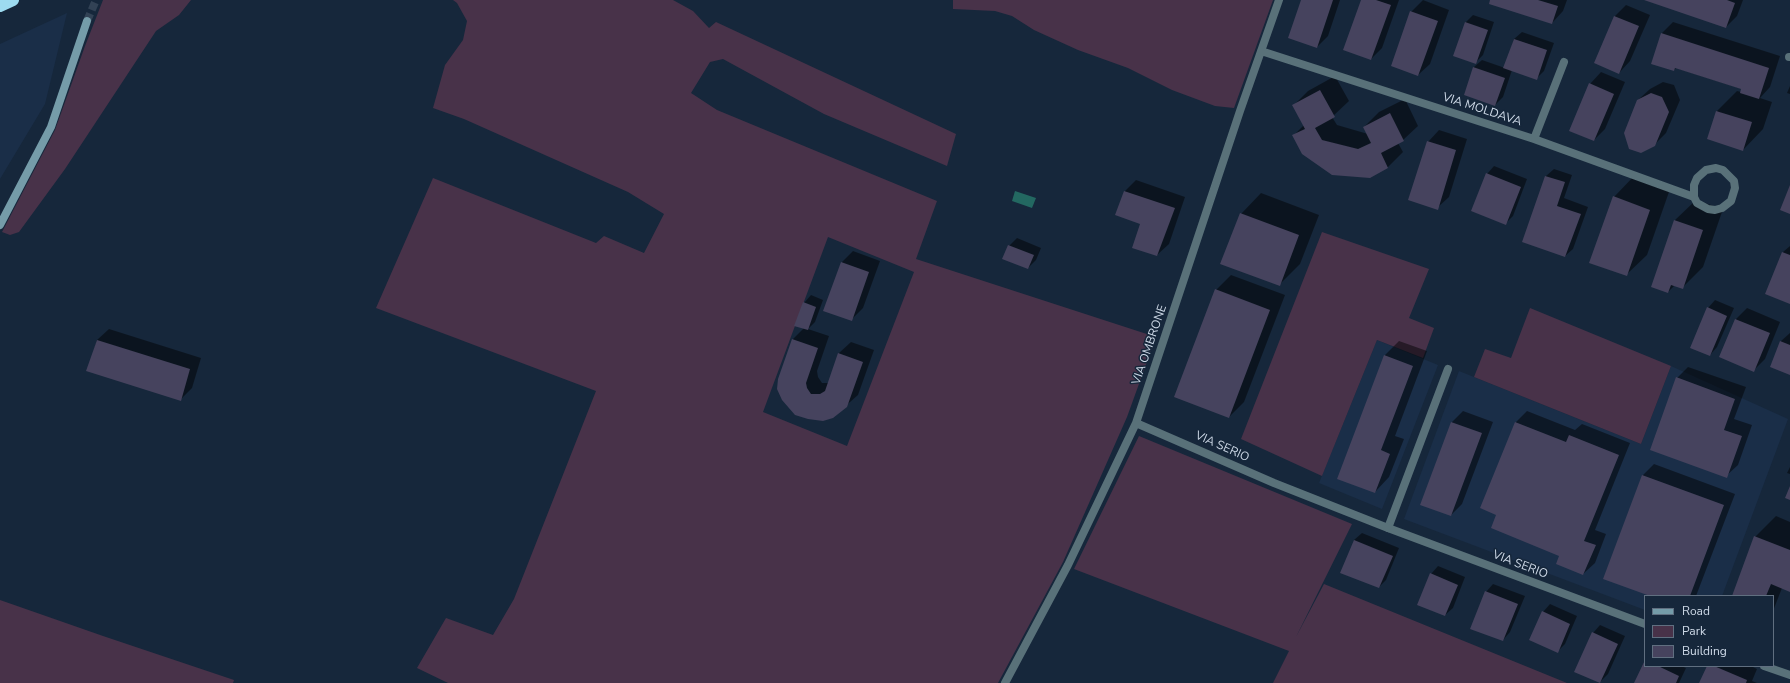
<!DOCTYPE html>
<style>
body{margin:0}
#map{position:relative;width:1790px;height:683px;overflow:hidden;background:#16273b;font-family:"Nunito Sans",sans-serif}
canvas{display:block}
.legend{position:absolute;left:1644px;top:595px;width:130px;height:72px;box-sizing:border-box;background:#16273b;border:1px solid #606f80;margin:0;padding:5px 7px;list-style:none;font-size:12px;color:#cfdae8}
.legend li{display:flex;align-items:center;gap:8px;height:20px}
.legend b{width:20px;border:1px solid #606f80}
</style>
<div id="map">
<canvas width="1790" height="683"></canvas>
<ul class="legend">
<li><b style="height:5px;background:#759ca9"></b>Road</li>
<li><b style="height:11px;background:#483249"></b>Park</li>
<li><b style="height:11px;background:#46435e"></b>Building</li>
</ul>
</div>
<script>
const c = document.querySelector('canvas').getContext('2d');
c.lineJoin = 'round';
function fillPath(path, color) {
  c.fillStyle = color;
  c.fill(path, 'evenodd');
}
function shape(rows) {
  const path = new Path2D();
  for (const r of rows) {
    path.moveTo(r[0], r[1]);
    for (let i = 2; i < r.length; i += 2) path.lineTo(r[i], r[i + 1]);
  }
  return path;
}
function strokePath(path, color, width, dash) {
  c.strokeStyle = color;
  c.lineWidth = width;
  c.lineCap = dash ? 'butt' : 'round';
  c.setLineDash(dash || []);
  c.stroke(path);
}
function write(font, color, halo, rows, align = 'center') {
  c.font = font + ' "Nunito Sans",sans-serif';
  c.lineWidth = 3;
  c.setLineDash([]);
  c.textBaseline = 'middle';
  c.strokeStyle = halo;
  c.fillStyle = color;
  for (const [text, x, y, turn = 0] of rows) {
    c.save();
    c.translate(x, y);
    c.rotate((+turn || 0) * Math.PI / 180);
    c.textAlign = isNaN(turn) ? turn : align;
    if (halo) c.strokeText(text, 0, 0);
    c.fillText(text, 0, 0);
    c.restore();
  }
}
fillPath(shape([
 [67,13,45,104,0,179,0,44],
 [1377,340,1438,365,1382,509,1319,483],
 [1671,366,1788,419,1722,596,1645,596,1645,610,1404,519,1459,371,1641,444]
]), '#1a2e48');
fillPath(shape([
 [103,0,191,0,179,15,156,31,65,169,19,232,10,235,2,232,55,130,85,46],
 [453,0,673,0,693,11,709,28,716,22,956,134,947,166,824,114,723,59,710,62,691,93,717,110,937,201,916,259,1156,337,1127,417,1063,562,998,683,448,683,417,668,446,618,493,635,514,599,596,391,376,308,433,178,596,243,604,236,644,253,664,214,628,192,464,119,433,108,445,65,463,40,467,21,457,3],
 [828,237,914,272,847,446,763,412],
 [953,0,1273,0,1234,108,1215,106,1172,90,1128,68,1078,50,1034,30,1012,16,995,11,953,9],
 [1322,232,1429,269,1409,318,1434,328,1423,358,1377,340,1322,476,1241,439],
 [1530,308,1671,366,1641,444,1474,377,1485,349,1511,358],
 [1139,436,1352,524,1296,637,1324,584,1567,683,1273,683,1289,651,1074,569],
 [0,600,103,636,234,680,233,683,0,683]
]), '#483249');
fillPath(shape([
 [1015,191,1036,198,1032,208,1012,201]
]), '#236861');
fillPath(shape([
 [1302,0,1340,0,1328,36,1317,47],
 [1362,0,1399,0,1382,48,1371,59],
 [1423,0,1449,10,1430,64,1418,75,1411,12],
 [1491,0,1567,0,1563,11,1552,23],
 [1646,0,1743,0,1737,16,1726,27],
 [1626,5,1650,15,1630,61,1619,73,1615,16],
 [1473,15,1494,22,1483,55,1476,62,1465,23],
 [1673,22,1780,56,1770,87,1760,98,1772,102,1763,129,1743,150,1717,111,1737,91,1741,92,1742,89,1676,68,1674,70,1662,33],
 [1522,32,1554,43,1544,71,1536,79,1512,70,1503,97,1495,105,1465,94,1474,67,1482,60,1505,68,1514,39],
 [1601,72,1625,82,1605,129,1594,140,1590,84],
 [1335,76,1349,101,1332,117,1337,125,1368,134,1364,127,1379,112,1405,99,1418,126,1403,140,1398,143,1403,152,1388,167,1370,177,1293,136,1304,125,1293,106,1308,91],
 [1663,82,1674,85,1680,100,1666,133,1654,145,1638,100,1650,89],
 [1790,86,1790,94,1787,93],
 [1439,130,1467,139,1449,197,1437,208,1428,142],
 [1494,166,1527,179,1513,216,1505,224,1487,174],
 [1554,169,1572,175,1564,198,1588,207,1573,249,1565,256,1523,241,1546,176],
 [1634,176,1670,189,1647,255,1626,275,1614,197],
 [1136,180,1185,197,1169,244,1157,255,1142,223,1117,215,1125,191],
 [1261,193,1319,215,1300,264,1279,285,1241,214],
 [1696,200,1723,209,1703,267,1683,287,1675,285,1668,292,1675,220],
 [1017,238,1041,248,1036,260,1028,268,1009,246],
 [1790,246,1790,303,1783,252],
 [853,251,880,261,863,308,851,320,842,262],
 [1231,275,1285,295,1244,402,1229,417,1216,290],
 [811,295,823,300,815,322,808,329,829,336,817,371,818,377,822,383,829,383,839,353,851,342,874,350,858,395,833,417,779,379,793,339,804,328,804,303],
 [1715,300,1734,308,1717,347,1710,355,1708,308],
 [1747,308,1780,322,1765,359,1753,371,1736,319],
 [109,329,201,358,192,388,180,400,88,370,97,340],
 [1790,333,1790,374,1771,367,1781,341],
 [1399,341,1427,351,1395,436,1404,439,1389,477,1375,492,1385,355],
 [1688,367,1746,387,1734,419,1752,425,1738,465,1726,476,1677,378],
 [1463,411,1493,422,1462,504,1451,515,1421,504,1452,422],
 [1527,411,1575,430,1582,424,1630,443,1595,530,1606,534,1595,563,1583,574,1561,555,1497,514,1481,508,1516,422],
 [1654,464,1735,494,1696,596,1652,596,1605,578,1643,475],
 [1790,467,1790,474,1787,473],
 [1776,516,1790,522,1790,591,1782,588,1773,611,1773,596,1733,596,1755,537],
 [1362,533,1399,548,1386,580,1379,587,1354,540],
 [1438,566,1465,577,1453,608,1445,615,1431,574],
 [1493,584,1525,596,1510,632,1503,640,1486,592],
 [1550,604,1577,616,1565,644,1557,652,1543,612],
 [1600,625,1625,636,1608,674,1600,682,1593,633],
 [1645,662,1645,666,1681,666,1686,668,1679,683,1635,683],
 [1708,666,1751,666,1757,669,1752,681,1757,683,1700,683]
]), '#0007');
fillPath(shape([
 [1301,0,1333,0,1317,48,1288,38],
 [1361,0,1376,0,1391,5,1371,60,1343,50],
 [1490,0,1538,0,1558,6,1552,24,1489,4],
 [1644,0,1727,0,1735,3,1726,28],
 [1410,11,1438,21,1418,76,1391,66],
 [1614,16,1639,26,1619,74,1594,63],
 [1465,22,1488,30,1476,64,1453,56],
 [1661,33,1769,68,1759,99,1740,93,1741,89,1675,68,1674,71,1651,64],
 [1514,39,1547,50,1537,80,1503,68],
 [1473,67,1505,78,1495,106,1464,95],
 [1589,83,1614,94,1594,141,1569,131],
 [1320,90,1335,117,1315,128,1322,140,1358,149,1371,143,1363,127,1390,113,1404,141,1381,153,1388,168,1370,178,1332,175,1302,154,1292,135,1305,129,1292,105],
 [1651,93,1662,97,1669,112,1655,146,1641,153,1629,149,1624,133,1637,100],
 [1716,111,1752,122,1743,151,1707,139],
 [1427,141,1456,150,1438,210,1408,200],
 [1486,173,1521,187,1506,225,1471,211],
 [1545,176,1565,182,1557,206,1581,214,1565,257,1522,242],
 [1790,185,1790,214,1780,210],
 [1124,191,1175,208,1157,256,1132,248,1140,224,1115,215],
 [1613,196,1650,210,1627,276,1589,263],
 [1240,213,1299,235,1280,286,1220,264],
 [1674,220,1703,230,1683,289,1671,285,1668,293,1651,287],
 [1008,245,1034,255,1028,269,1002,259],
 [1782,252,1790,255,1790,304,1765,294],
 [841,262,869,272,852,321,823,311],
 [1215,289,1270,310,1229,418,1174,397],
 [803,302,816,307,808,330,794,326],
 [1707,307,1727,316,1710,356,1690,348],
 [1735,319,1770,333,1754,372,1719,357],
 [792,339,818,348,806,383,807,388,811,394,820,394,825,391,838,353,863,362,847,407,833,418,823,421,808,419,795,415,782,400,777,389,778,379],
 [97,340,190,369,181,401,86,371],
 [1780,341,1790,345,1790,375,1770,367],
 [1384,355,1413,366,1381,450,1390,454,1375,493,1337,479],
 [1676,377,1735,399,1724,430,1742,436,1727,478,1650,450],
 [1451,422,1482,433,1451,516,1420,505],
 [1515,422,1566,442,1569,435,1619,455,1584,541,1596,545,1583,575,1556,564,1559,556,1491,528,1496,515,1480,508],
 [1642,475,1724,505,1690,596,1650,596,1603,579],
 [1790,486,1790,500,1785,498],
 [1754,536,1790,550,1790,592,1771,584,1766,596,1732,596],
 [1354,540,1393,556,1379,588,1340,573],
 [1430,573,1458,585,1445,616,1417,605],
 [1485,591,1518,604,1503,641,1470,629],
 [1542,611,1570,624,1558,653,1529,640],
 [1592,632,1618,644,1600,683,1574,672],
 [1645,660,1645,666,1658,666,1679,676,1676,683,1634,683],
 [1707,666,1714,666,1747,680,1746,683,1699,683]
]), '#46435e');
strokePath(shape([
 [87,21,96,0]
]), '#324255', 8, [8, 4]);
strokePath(shape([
 [1388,528,1448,369]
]), '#597179', 8);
strokePath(shape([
 [1261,51,1534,139,1694,197,1697,203,1708,209,1715,210,1722,208,1731,201,1735,188,1734,181,1723,170,1716,168,1706,170,1697,178,1694,185,1694,197],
 [1789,57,1790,57],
 [1534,139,1564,62],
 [1136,423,1274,483,1388,528,1645,624],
 [1764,666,1790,675],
 [1005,683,1068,565,1136,423,1240,111,1279,0]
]), '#597179', 8);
strokePath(shape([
 [0,225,51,127,87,21]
]), '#759ca9', 8);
strokePath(shape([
 [0,6,13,0]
]), '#9ddbf0', 12);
write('12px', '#cfdae8', '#16273b', [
 ["VIA MOLDAVA",1482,110,18],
 ["VIA OMBRONE",1150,345,-71],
 ["VIA SERIO",1222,447,24],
 ["VIA SERIO",1520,565,21]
]);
</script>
